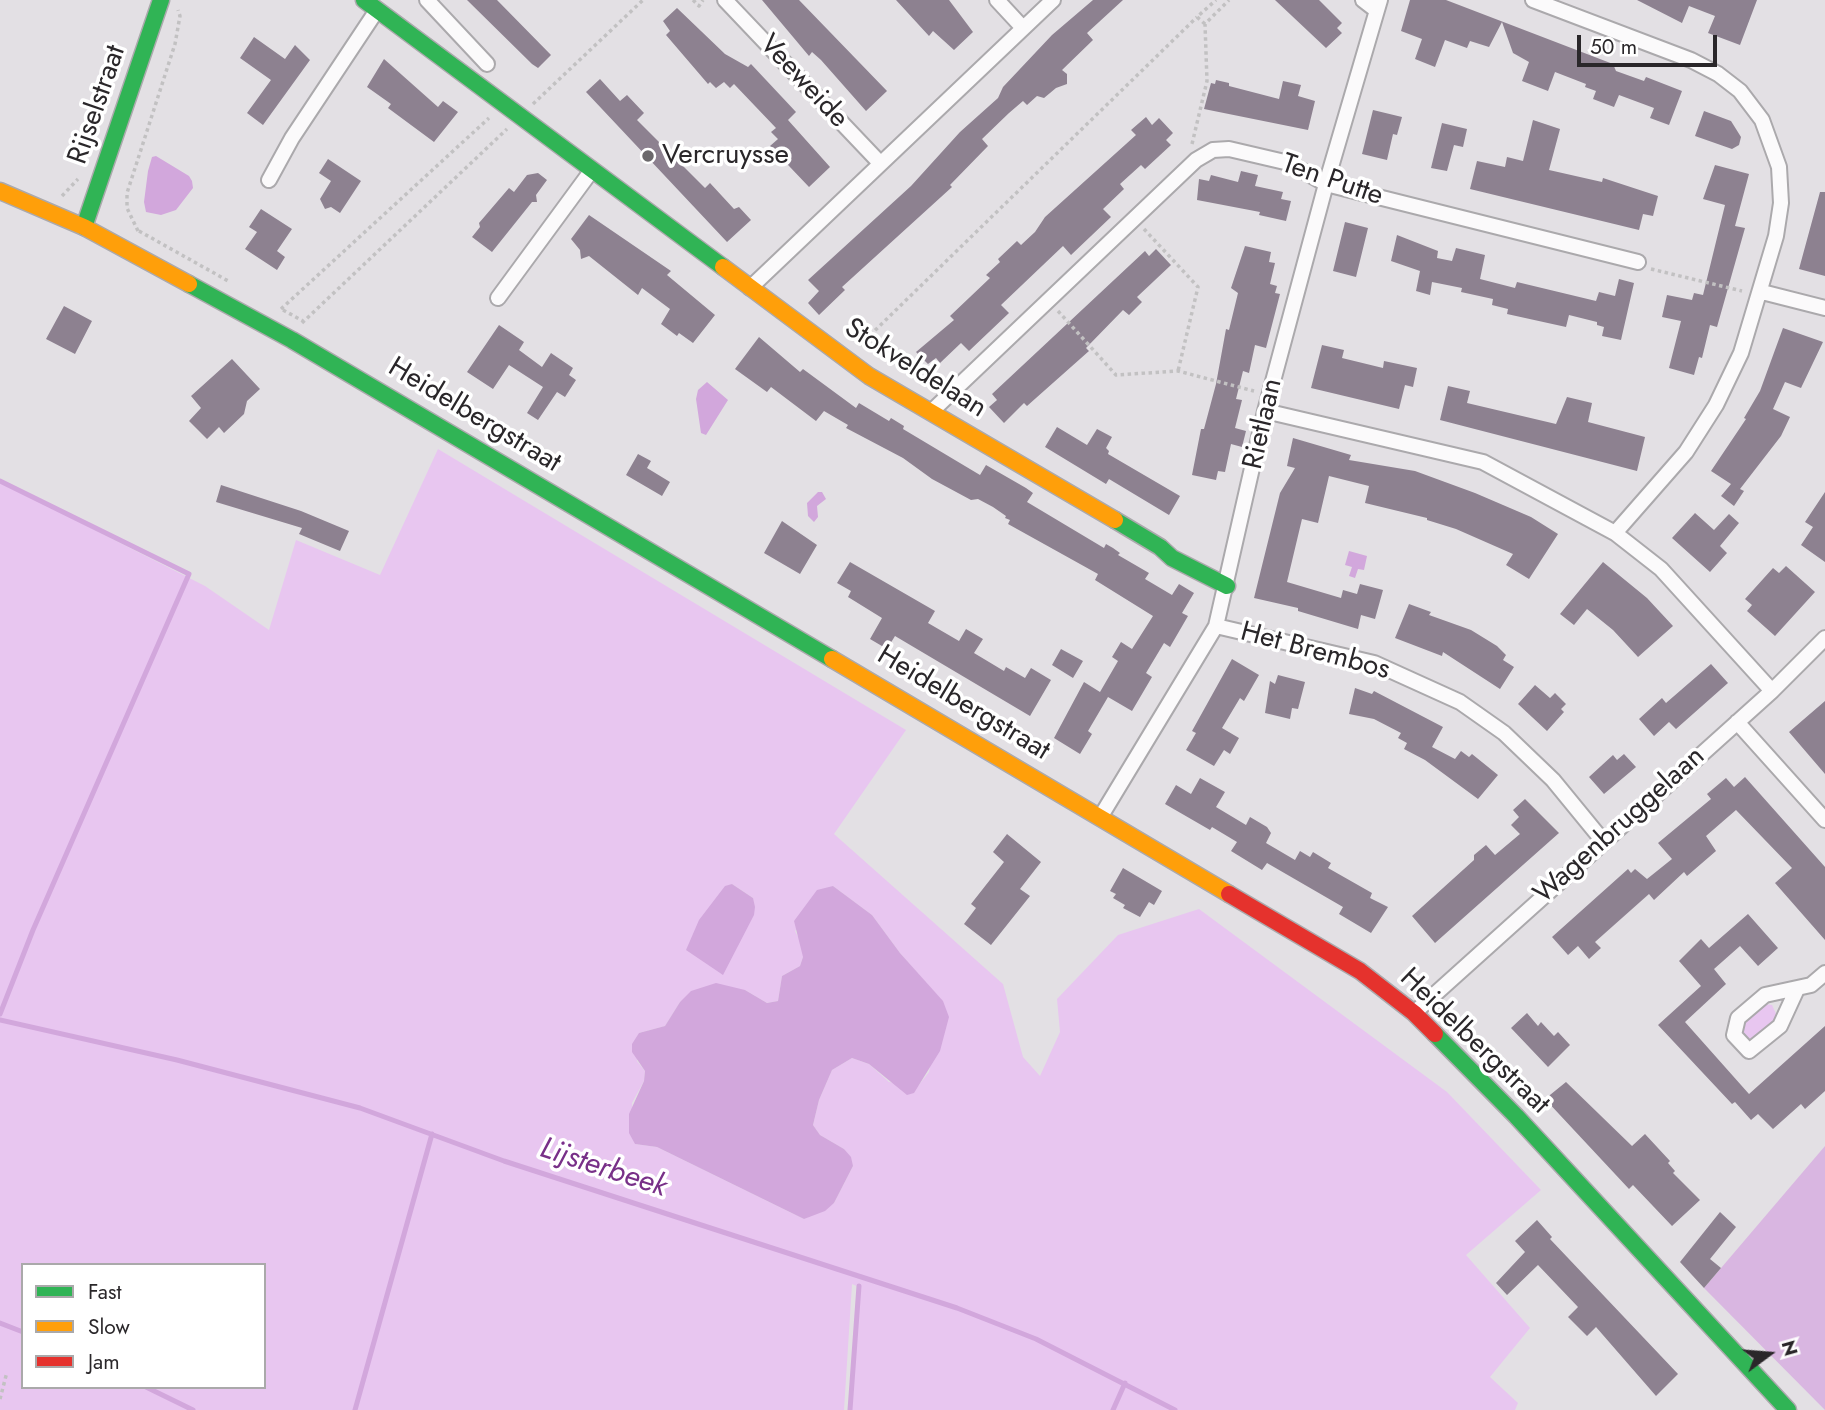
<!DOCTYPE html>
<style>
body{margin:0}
#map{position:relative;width:1825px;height:1410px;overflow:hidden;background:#e3e0e4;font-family:Jost,sans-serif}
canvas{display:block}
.legend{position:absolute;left:21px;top:1263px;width:245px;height:126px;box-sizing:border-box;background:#fff;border:2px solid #aaa9aa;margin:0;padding:9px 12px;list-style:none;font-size:21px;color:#2a272a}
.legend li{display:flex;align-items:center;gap:14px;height:35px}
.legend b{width:35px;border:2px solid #aaa9aa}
.north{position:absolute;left:1734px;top:1319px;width:70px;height:70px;-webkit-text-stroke:5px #fff;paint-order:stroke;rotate:74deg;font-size:19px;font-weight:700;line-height:28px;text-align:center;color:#2a272a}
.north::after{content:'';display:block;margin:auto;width:24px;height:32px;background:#2a272a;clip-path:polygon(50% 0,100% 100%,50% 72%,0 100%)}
.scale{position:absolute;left:1577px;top:35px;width:140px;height:32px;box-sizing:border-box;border:4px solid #2a272a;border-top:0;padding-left:9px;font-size:21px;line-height:24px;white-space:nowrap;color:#2a272a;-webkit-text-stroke:5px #fff;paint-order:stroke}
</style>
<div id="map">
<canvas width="1825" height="1410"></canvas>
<ul class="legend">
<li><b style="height:9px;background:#30b455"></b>Fast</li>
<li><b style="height:9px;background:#ff9f0a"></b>Slow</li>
<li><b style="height:9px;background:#e5322d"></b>Jam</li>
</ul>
<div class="north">N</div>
<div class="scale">50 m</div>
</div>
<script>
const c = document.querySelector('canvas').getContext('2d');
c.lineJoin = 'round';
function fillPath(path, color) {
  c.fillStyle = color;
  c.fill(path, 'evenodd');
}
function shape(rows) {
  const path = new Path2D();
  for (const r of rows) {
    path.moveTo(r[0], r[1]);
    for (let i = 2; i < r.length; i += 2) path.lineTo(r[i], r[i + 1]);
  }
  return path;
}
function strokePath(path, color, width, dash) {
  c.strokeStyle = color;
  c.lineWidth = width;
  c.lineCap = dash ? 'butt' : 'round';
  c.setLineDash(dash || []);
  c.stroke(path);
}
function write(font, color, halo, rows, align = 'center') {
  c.font = font + ' Jost,sans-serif';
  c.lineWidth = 7;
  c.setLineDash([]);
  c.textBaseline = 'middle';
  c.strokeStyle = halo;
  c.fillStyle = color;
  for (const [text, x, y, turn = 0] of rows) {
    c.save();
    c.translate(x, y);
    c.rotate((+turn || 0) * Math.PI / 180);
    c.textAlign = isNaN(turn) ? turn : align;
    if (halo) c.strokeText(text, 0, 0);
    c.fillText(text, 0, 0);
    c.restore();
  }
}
fillPath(shape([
 [438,449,906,730,834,834,1003,984,1023,1057,1040,1076,1060,1032,1057,999,1118,935,1199,909,1447,1092,1541,1190,1466,1255,1530,1328,1490,1377,1518,1403,1515,1410,850,1410,859,1287,852,1284,844,1410,0,1410,0,482,205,586,269,630,296,540,380,575],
 [732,884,753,898,686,950],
 [833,886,872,915,900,953,942,1001,929,1072,918,1086,889,1082,869,1064,852,1058,832,1070,819,1100,813,1125,820,1135,844,1149,853,1166,834,1203,804,1219,657,1147,635,1144,632,1103,644,1081,645,1071,637,1061,639,1033,665,1026,680,1002,745,990,767,1003,778,1001,782,976,800,966,803,957,803,946,795,931],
 [23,1265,264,1265,264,1387,23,1387],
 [1764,1004,1772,1005,1777,1016,1774,1023,1754,1039,1748,1038,1743,1034,1742,1024]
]), '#e8c6f0');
fillPath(shape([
 [1825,1146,1825,1410,1704,1288]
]), '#d9b6e1');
fillPath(shape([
 [156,156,189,176,192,181,193,188,176,210,161,215,146,212,144,202,148,171,152,157],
 [707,382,728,400,706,435,701,433,696,399,698,390],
 [818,492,822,492,826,499,817,506,818,517,814,522,808,516,807,503],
 [1349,551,1367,556,1364,570,1358,569,1355,578,1349,576,1352,567,1345,565],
 [732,884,753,898,755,907,754,915,723,975,686,950,699,920,725,886],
 [833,886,872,915,900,953,943,1001,949,1017,940,1051,914,1093,907,1095,869,1064,852,1058,832,1070,819,1100,813,1125,820,1135,844,1149,851,1157,853,1166,834,1203,825,1211,804,1219,657,1147,635,1144,629,1133,629,1114,644,1081,645,1071,632,1052,632,1044,639,1033,665,1026,680,1002,691,991,716,983,745,990,767,1003,778,1001,782,976,800,966,803,957,794,921,817,890]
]), '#d2a7dc');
strokePath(shape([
 [0,481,189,574,33,930,0,1014],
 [0,1020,177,1060,360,1108,504,1161,957,1308,1036,1339,1175,1410],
 [0,1323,23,1332],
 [146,1387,193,1410],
 [355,1410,432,1134],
 [850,1410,859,1286],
 [1113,1410,1125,1383]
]), '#d2a7dc', 5);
fillPath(shape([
 [467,0,497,0,551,55,538,68,532,64],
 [762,0,799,0,887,91,866,111,821,60,812,52,809,56],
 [896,0,949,0,973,32,954,50,933,31,929,36],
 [1093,0,1123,0,1087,33,1093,40,1062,70,1067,74,1067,84,1056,88,1044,98,1037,96,1027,105,1023,101,1009,113,982,139,988,146,950,185,952,187,842,287,845,290,819,315,808,303,819,291,808,280,911,186,960,132,998,98,1003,87,1052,35],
 [1275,0,1319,0,1342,23,1337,28,1342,33,1326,48],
 [1410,0,1446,0,1613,64,1616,71,1644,81,1646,77,1682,91,1669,125,1650,118,1654,108,1619,95,1614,107,1593,99,1596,91,1585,87,1586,84,1555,72,1548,91,1522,81,1529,62,1513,53,1502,22,1489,47,1470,41,1467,48,1445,40,1435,67,1415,59,1422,39,1401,31],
 [1637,0,1757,0,1740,45,1708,33,1715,16,1689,6,1682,23],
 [677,8,725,54,748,67,751,64,796,112,788,120,830,167,809,187,770,146,778,139,771,132,776,128,734,84,730,88,724,82,716,88,710,82,708,84,666,35,670,31,663,21],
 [254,37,285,59,295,45,310,60,263,125,247,113,271,80,240,58],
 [384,59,438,107,443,101,458,112,434,142,388,108,391,104,367,87],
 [600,79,620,101,627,95,644,113,637,120,705,188,710,183,734,209,739,207,751,220,727,242,586,92],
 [1216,80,1229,83,1229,86,1279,99,1283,81,1301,85,1298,96,1315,101,1308,130,1204,109,1211,83,1215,84],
 [1373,110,1402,117,1397,135,1393,134,1387,160,1362,154],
 [1704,111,1731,121,1741,137,1739,145,1732,149,1695,136],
 [1146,117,1152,125,1159,118,1173,133,1166,140,1171,145,1145,169,1141,165,1120,184,1124,189,1103,209,1111,217,1071,255,1063,246,1001,305,1009,313,969,351,961,343,940,363,936,358,928,364,916,352,954,320,950,316,990,278,986,275,1000,262,998,259,1017,241,1021,245,1035,232,1045,217,1136,135,1131,130],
 [1533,120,1560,129,1549,170,1602,182,1603,178,1658,196,1653,216,1643,214,1639,230,1470,189,1477,161,1505,167,1507,157,1523,161],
 [1442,123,1467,129,1463,147,1454,145,1447,171,1431,168],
 [328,159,361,181,340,213,331,207,325,209,320,199,331,181,319,173],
 [1715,165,1749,174,1735,226,1745,228,1717,327,1710,325,1702,358,1699,357,1694,375,1669,368,1681,321,1662,317,1667,295,1692,300,1694,293,1703,295,1725,205,1703,199],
 [1241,171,1258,175,1255,186,1283,192,1281,199,1291,201,1286,221,1259,215,1260,212,1197,200,1199,179,1209,181,1211,175,1238,182],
 [538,173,547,180,536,195,537,202,532,202,492,252,472,237,480,227,479,223,509,188,514,192,527,175],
 [1820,192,1825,192,1825,276,1799,269],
 [261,209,292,229,277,251,285,257,277,270,245,249,257,232,249,227],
 [589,215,671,271,667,275,715,315,693,343,679,333,677,336,661,324,670,309,642,288,638,295,589,256,581,259,580,250,571,239],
 [1345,222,1368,228,1356,277,1333,271],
 [1397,235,1438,251,1437,258,1452,261,1456,248,1485,255,1480,279,1515,288,1517,282,1596,301,1599,292,1615,296,1619,279,1634,283,1621,340,1602,336,1604,327,1597,325,1597,322,1569,315,1566,327,1507,314,1508,309,1492,305,1493,299,1461,292,1462,288,1432,282,1430,295,1416,291,1420,271,1391,261],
 [1245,246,1271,252,1269,262,1275,263,1270,284,1277,286,1275,293,1280,294,1266,348,1255,345,1249,373,1243,371,1236,399,1242,400,1235,428,1246,431,1242,447,1231,444,1225,472,1218,471,1216,480,1192,475,1201,429,1204,429,1216,384,1226,329,1229,330,1238,293,1231,288],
 [1156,249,1171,265,1137,297,1142,302,1129,315,1123,310,1086,348,1089,351,1027,406,1024,403,1004,423,989,407,997,400,992,394,1145,251,1149,256],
 [64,306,92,321,75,354,46,339],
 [499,325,524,342,519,350,542,367,551,353,573,368,569,375,576,380,565,397,557,392,538,420,527,413,543,387,509,365,493,389,467,372],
 [1783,328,1823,342,1801,388,1785,382,1773,409,1790,417,1781,436,1740,489,1744,491,1734,506,1721,496,1731,484,1711,471,1746,419,1744,418,1760,391],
 [759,337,800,372,803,369,856,408,859,403,889,421,891,418,904,426,903,429,980,475,986,465,1026,488,1033,493,1027,502,1104,548,1106,544,1113,548,1120,553,1118,555,1149,573,1145,579,1172,595,1179,584,1194,593,1182,613,1188,616,1170,647,1164,643,1146,673,1152,677,1132,711,1108,697,1088,731,1092,734,1080,754,1054,738,1084,682,1100,692,1118,661,1112,657,1121,642,1132,649,1153,616,1095,580,1098,574,1008,524,1010,520,1005,518,1006,516,993,507,978,499,971,500,932,479,903,458,846,428,848,425,824,411,816,421,771,387,767,392,735,369],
 [1322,345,1344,350,1342,358,1383,368,1384,361,1417,368,1413,387,1405,385,1399,409,1311,388],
 [232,359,260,389,247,401,244,414,224,433,219,427,207,439,189,421,201,408,191,396],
 [1448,386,1470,391,1467,403,1556,424,1567,397,1592,403,1588,422,1645,437,1637,471,1440,420],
 [1057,427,1087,445,1097,429,1112,437,1106,448,1109,451,1108,454,1180,496,1169,515,1109,479,1106,484,1045,447],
 [1293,438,1351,455,1349,460,1415,471,1475,493,1531,517,1558,534,1529,579,1506,565,1513,554,1456,529,1427,520,1427,518,1365,503,1369,486,1329,476,1318,523,1302,519,1287,582,1341,598,1343,590,1357,594,1360,584,1383,590,1375,619,1361,615,1358,629,1298,611,1298,608,1254,598,1280,493,1295,468,1287,466],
 [638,454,651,461,647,468,670,482,662,496,626,475],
 [221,485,301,511,349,531,340,551,299,534,302,528,216,502],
 [1825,492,1825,562,1801,545,1813,527,1805,522],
 [1695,513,1714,530,1729,514,1739,523,1720,546,1727,553,1710,572,1672,538],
 [782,521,817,545,800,574,764,553],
 [850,562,935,611,928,623,959,641,966,629,983,639,974,653,1004,671,1006,667,1025,678,1031,668,1051,680,1030,716,895,636,887,649,870,639,882,618,848,597,851,591,837,583],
 [1603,562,1647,598,1673,626,1638,657,1613,630,1587,609,1574,625,1560,614],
 [1786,566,1815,592,1775,636,1747,611,1752,605,1745,599,1773,568,1779,573],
 [1409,604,1431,612,1429,615,1471,630,1497,646,1506,655,1503,660,1514,667,1500,689,1443,652,1442,656,1395,638],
 [1061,649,1083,661,1073,678,1052,665],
 [1232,659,1259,675,1244,701,1240,698,1222,728,1239,738,1230,754,1224,750,1214,766,1186,750,1196,733,1192,731],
 [1711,664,1728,683,1676,729,1669,722,1654,736,1639,719,1662,698,1666,703],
 [1278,675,1305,682,1298,709,1292,708,1290,719,1265,713,1270,681,1275,684],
 [1535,685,1550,698,1555,693,1566,704,1561,709,1564,712,1547,731,1518,704],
 [1355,688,1372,694,1374,691,1443,727,1432,747,1455,759,1461,751,1469,757,1472,754,1498,775,1478,799,1425,760,1404,749,1407,743,1398,738,1401,733,1374,719,1349,714],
 [1825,701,1825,774,1789,732],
 [1624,754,1636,767,1604,794,1589,777,1613,755,1617,760],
 [1745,777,1825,867,1825,940,1775,883,1792,868,1736,810,1706,836,1716,851,1687,876,1684,872,1654,900,1649,894,1595,942,1601,948,1589,959,1578,946,1568,955,1552,937,1628,869,1631,873,1635,869,1647,879,1672,859,1658,843,1711,799,1707,794,1726,778,1734,787],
 [1200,778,1225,792,1216,807,1246,825,1250,817,1267,827,1271,833,1266,843,1295,860,1300,851,1310,857,1313,852,1331,863,1328,868,1372,893,1370,898,1388,907,1371,933,1339,914,1343,907,1267,863,1262,870,1231,851,1237,842,1212,827,1210,830,1165,804,1176,785,1191,794],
 [1525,799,1559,833,1435,943,1412,916,1474,860,1474,855,1486,845,1495,855,1520,834,1511,825,1519,817,1513,810],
 [1007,834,1041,862,1020,889,1030,896,991,945,964,924,976,908,971,904,1004,862,993,852],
 [1123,868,1162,891,1154,905,1149,902,1140,917,1123,908,1125,905,1113,898,1116,894,1110,891],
 [1748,914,1778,948,1758,966,1740,946,1714,969,1726,984,1685,1022,1749,1094,1825,1026,1825,1091,1805,1109,1801,1104,1773,1129,1758,1114,1751,1120,1735,1102,1732,1104,1658,1025,1701,986,1679,961,1701,939,1709,948],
 [1527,1013,1538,1026,1541,1022,1554,1036,1558,1032,1570,1045,1548,1067,1511,1028],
 [1566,1082,1632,1146,1645,1134,1670,1161,1668,1163,1675,1171,1673,1173,1700,1200,1672,1226,1633,1185,1629,1189,1545,1099],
 [1720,1212,1736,1227,1710,1259,1721,1268,1704,1288,1680,1262],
 [1537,1220,1552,1237,1550,1239,1678,1374,1656,1396,1596,1327,1587,1336,1568,1317,1578,1307,1538,1265,1507,1295,1496,1283,1525,1252,1515,1241]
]), '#8d8190');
const street = shape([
 [427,0,487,64],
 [725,0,880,163],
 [997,0,1023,28],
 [1363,0,1376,10],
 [1533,0,1691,60,1718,74,1740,91,1762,120,1779,167,1781,203,1776,236,1741,353,1716,405,1686,452,1615,533],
 [269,180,292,138,377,10],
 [750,288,1053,0],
 [1762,292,1825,308],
 [498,298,592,170],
 [1265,411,1483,462,1615,533,1661,569,1772,691],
 [931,412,1196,160,1213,150,1229,149,1289,163,1326,184,1638,262],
 [1216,626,1374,663,1460,702,1504,733,1553,780,1603,841],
 [1737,722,1825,820],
 [1101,816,1216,626,1265,411,1326,184,1380,0],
 [1797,989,1780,1026,1749,1051,1734,1035,1738,1018,1765,995,1811,985,1825,973],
 [1414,1013,1772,691,1825,638]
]);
const fast = shape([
 [364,0,723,267],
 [84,227,161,0],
 [189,284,292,340,832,659],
 [1115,520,1160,547,1172,558,1227,586],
 [1435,1034,1516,1116,1788,1410]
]);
const slow = shape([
 [0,191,84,227,189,284],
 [723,267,869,376,1115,520],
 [832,659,1229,894]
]);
const jam = shape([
 [1229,894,1360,971,1414,1013,1435,1034]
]);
strokePath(street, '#aba9ac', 18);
strokePath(fast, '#aba9ac', 19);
strokePath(slow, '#aba9ac', 19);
strokePath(jam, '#aba9ac', 19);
strokePath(shape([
 [693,0,699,6,703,0],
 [1205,24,1197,17,1216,0],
 [533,104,643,0],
 [1192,144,1207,81,1205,24,1229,0],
 [62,196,78,179],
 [1144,229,1198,287,1178,371],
 [138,231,127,208,127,193,175,44,180,16,178,10],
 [139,231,230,282],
 [1651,269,1742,291],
 [281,309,489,118],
 [283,310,303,321],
 [1058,311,1116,375,1178,371,1254,391],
 [302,323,507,129],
 [860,345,1197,17],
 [0,1399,7,1372]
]), '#c2c1c2', 3.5, [3.5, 3.5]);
strokePath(street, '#fbfafb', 14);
strokePath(fast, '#30b455', 16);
strokePath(slow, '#ff9f0a', 16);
strokePath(jam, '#e5322d', 16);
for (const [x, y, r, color] of [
 [648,156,7,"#6b686b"]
]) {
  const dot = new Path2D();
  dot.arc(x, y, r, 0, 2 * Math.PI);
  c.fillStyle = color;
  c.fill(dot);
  strokePath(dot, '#fff', 2.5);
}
write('28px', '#2a272a', '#fff', [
 ["Veeweide",803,82,47],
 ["Rijselstraat",98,105,-71],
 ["Ten Putte",1332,181,19],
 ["Stokveldelaan",915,369,32],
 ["Heidelbergstraat",474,416,31],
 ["Rietlaan",1264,424,-77],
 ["Het Brembos",1315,652,15],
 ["Heidelbergstraat",963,704,31],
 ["Wagenbruggelaan",1620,826,-42],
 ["Heidelbergstraat",1474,1042,44]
]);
write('28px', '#2a272a', '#fff', [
 ["Vercruysse",662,156]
], 'left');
write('italic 30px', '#783088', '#fff', [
 ["Lijsterbeek",603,1169,18]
]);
</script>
